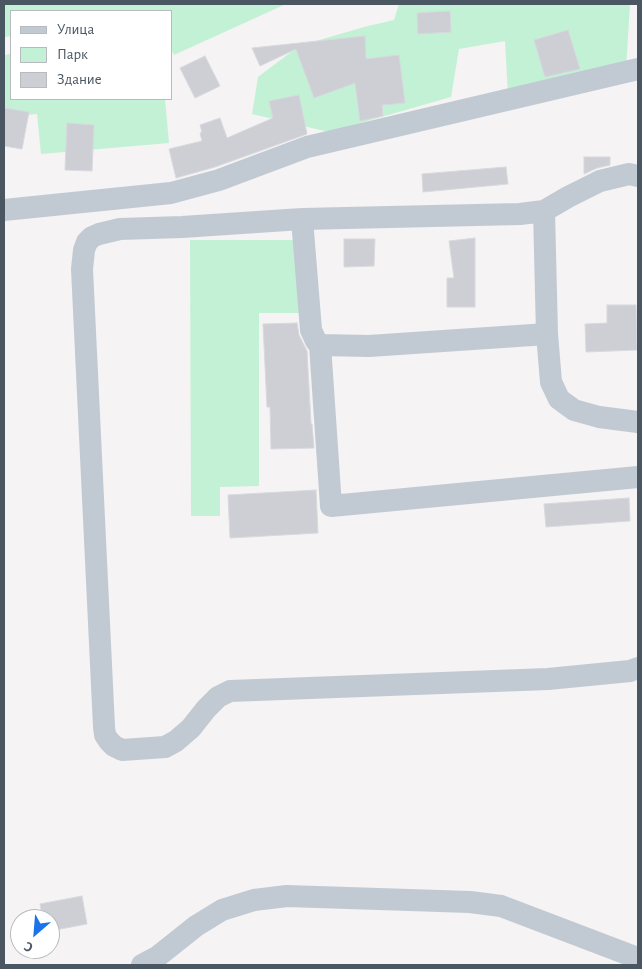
<!DOCTYPE html>
<meta charset="utf-8">
<style>
body{margin:0}
#map{position:relative;width:642px;height:969px;overflow:hidden;background:#f5f3f3;font-family:"Alegreya Sans",sans-serif}
canvas{display:block}
.frame{position:absolute;inset:0;border:5px solid #4a5661;pointer-events:none}
.legend{position:absolute;left:10px;top:10px;width:162px;height:90px;box-sizing:border-box;background:#fff;border:1px solid #b7bbc0;margin:0;padding:6px 9px;list-style:none;font-size:15px;color:#4a5661}
.legend li{display:flex;align-items:center;gap:10px;height:25px}
.legend b{width:25px;border:1px solid #b7bbc0}
.north{position:absolute;left:10px;top:909px;width:50px;height:50px;box-sizing:border-box;background:#fff;border:1px solid #b7bbc0;border-radius:50%;rotate:207deg;font-size:14px;font-weight:700;line-height:20px;text-align:center;color:#4a5661}
.north::after{content:'';display:block;margin:auto;width:18px;height:22px;background:#1a73e8;clip-path:polygon(50% 0,100% 100%,50% 72%,0 100%)}
</style>
<div id="map">
<canvas width="642" height="969"></canvas>
<div class="frame"></div>
<ul class="legend">
<li><b style="height:6px;background:#c1cad2"></b>Улица</li>
<li><b style="height:14px;background:#c3f1d5"></b>Парк</li>
<li><b style="height:14px;background:#cdcfd5"></b>Здание</li>
</ul>
<div class="north">С</div>
</div>
<script>
const c = document.querySelector('canvas').getContext('2d');
c.lineJoin = 'round';
function fillPath(path, color) {
  c.fillStyle = color;
  c.fill(path, 'evenodd');
}
function shape(rows) {
  const path = new Path2D();
  for (const r of rows) {
    path.moveTo(r[0], r[1]);
    for (let i = 2; i < r.length; i += 2) path.lineTo(r[i], r[i + 1]);
  }
  return path;
}
function strokePath(path, color, width, dash) {
  c.strokeStyle = color;
  c.lineWidth = width;
  c.lineCap = dash ? 'butt' : 'round';
  c.setLineDash(dash || []);
  c.stroke(path);
}
fillPath(shape([
 [4,4,286,4,174,55,171,49,171,11,11,11,11,36,4,37],
 [399,4,630,4,626,69,508,95,505,41,459,49,451,97,329,132,252,114,258,77,299,46,364,27,394,20],
 [11,54,11,99,165,99,169,143,41,154,37,114,4,117,4,55],
 [190,240,302,240,302,313,259,313,259,486,220,487,220,516,191,516]
]), '#c3f1d5');
const building = shape([
 [450,11,451,32,418,34,417,13,450,11],
 [568,30,580,69,545,77,534,40,568,30],
 [365,36,366,59,399,55,405,103,382,105,383,116,360,121,355,83,314,98,296,49,260,66,252,48,365,36],
 [205,56,220,86,195,98,180,68,205,56],
 [299,95,307,134,215,167,176,178,169,149,202,141,200,133,202,132,200,125,220,118,227,138,273,118,269,101,299,95],
 [4,108,29,112,22,149,4,146,4,108],
 [67,123,94,125,92,171,65,170,67,123],
 [584,157,610,157,610,165,597,168,584,174,584,157],
 [506,167,508,184,423,192,422,174,506,167],
 [475,238,475,307,447,307,447,278,454,278,449,241,475,238],
 [344,239,375,239,374,266,344,267,344,239],
 [607,305,636,305,637,350,586,352,585,324,607,323,607,305],
 [297,323,299,335,307,351,311,424,312,424,314,448,271,449,270,407,267,407,263,324,297,323],
 [316,490,318,533,230,538,228,495,316,490],
 [629,498,630,521,546,527,544,504,629,498],
 [82,896,87,924,50,931,50,919,43,919,40,904,82,896]
]);
fillPath(building, '#cdcfd5');
strokePath(building, '#d7d9de', 1);
strokePath(shape([
 [638,176,629,174,600,181,568,197,544,211,520,214,302,219,182,227,120,229,99,234,92,237,87,242,84,250,82,269,104,727,105,735,109,741,114,746,122,750,165,747,176,741,191,728,206,709,218,697,230,691,548,679,630,671,638,668],
 [4,210,171,193,219,180,307,147,638,69],
 [544,211,547,334,551,382,559,399,574,410,599,417,638,422],
 [302,219,311,330,316,341,320,345,369,346,547,334],
 [320,345,331,506,638,477],
 [142,965,157,957,196,926,222,910,254,900,287,896,470,902,501,906,635,957,638,960]
]), '#c1cad2', 22);
</script>
